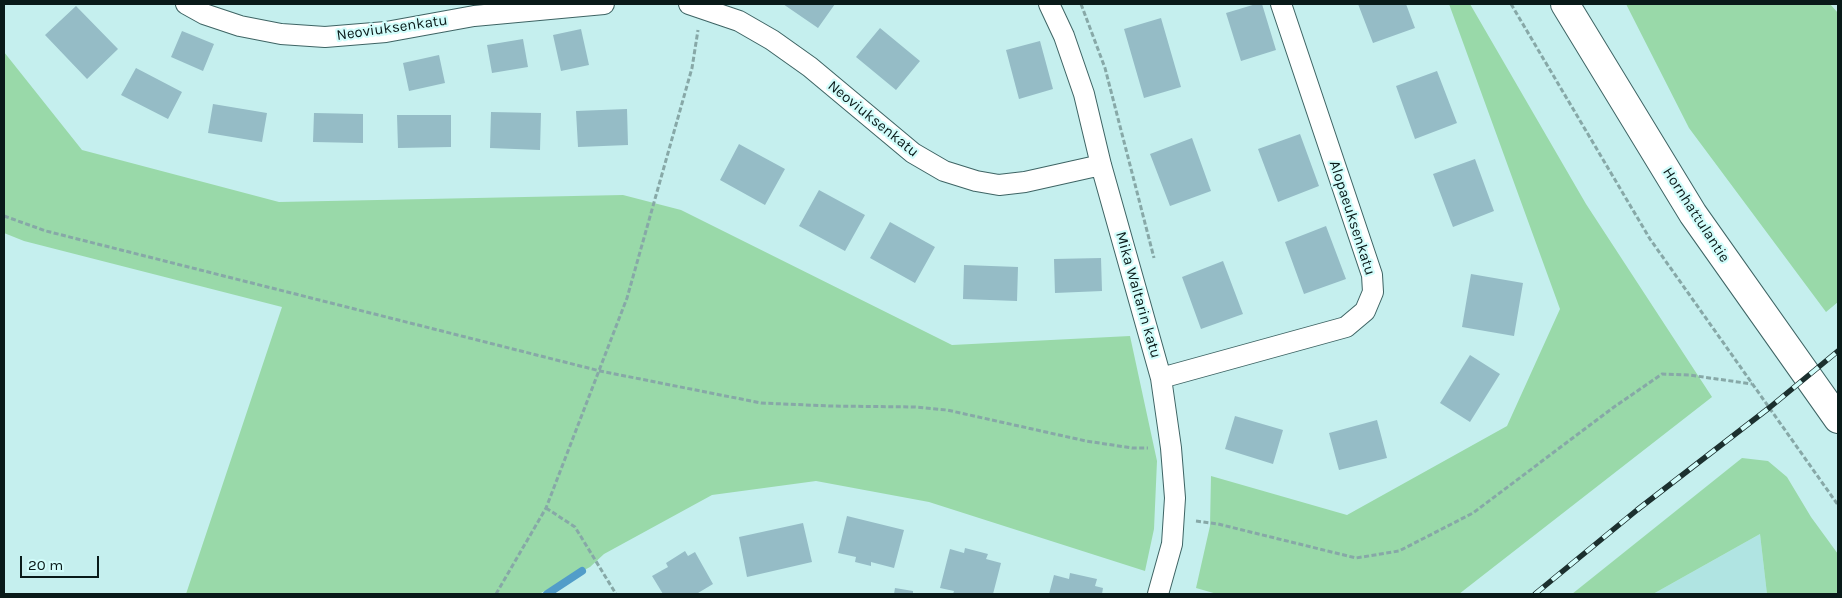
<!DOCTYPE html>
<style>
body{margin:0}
#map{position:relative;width:1842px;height:598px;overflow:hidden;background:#c5efee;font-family:Karla,sans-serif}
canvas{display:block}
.frame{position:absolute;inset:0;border:5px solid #091a19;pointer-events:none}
.scale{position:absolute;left:20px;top:556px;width:79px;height:22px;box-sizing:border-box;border:2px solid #091a19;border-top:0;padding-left:6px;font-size:15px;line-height:18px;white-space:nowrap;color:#091a19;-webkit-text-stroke:4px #d2fdfb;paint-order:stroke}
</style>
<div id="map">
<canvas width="1842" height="598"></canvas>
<div class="frame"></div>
<div class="scale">20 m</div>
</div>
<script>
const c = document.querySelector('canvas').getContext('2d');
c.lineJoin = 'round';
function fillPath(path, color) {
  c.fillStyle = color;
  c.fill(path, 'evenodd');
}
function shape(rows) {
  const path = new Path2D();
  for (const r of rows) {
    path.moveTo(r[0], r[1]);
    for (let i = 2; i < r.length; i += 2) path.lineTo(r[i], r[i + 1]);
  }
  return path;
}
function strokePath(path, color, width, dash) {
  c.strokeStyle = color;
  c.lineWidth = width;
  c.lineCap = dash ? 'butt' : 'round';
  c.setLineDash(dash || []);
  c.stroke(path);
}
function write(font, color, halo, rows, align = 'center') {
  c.font = font + ' Karla,sans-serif';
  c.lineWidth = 4.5;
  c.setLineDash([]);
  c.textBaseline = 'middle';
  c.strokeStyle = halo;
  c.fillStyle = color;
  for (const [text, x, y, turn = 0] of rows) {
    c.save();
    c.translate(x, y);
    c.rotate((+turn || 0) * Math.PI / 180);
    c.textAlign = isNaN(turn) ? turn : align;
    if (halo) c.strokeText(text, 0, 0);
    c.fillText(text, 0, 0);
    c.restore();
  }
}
fillPath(shape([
 [1760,534,1767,594,1653,594]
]), '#b0e4e2');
fillPath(shape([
 [1449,4,1470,4,1586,204,1712,397,1459,594,1217,594,1196,588,1210,526,1211,476,1347,515,1507,426,1560,309],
 [1626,4,1830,4,1838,13,1838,302,1826,312,1689,128],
 [4,52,82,150,279,202,623,195,681,210,952,345,1130,336,1157,461,1154,529,1145,571,929,502,816,481,712,495,604,554,590,567,539,594,186,594,282,307,24,241,4,233],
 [1742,458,1768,461,1787,477,1811,517,1838,554,1838,594,1767,594,1760,534,1653,594,1572,594]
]), '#99d9a9');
strokePath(shape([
 [547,594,582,571]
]), '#529dc9', 8);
fillPath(shape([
 [783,4,835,4,818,28],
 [1256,4,1262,4,1276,50,1241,61,1226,13],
 [1358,4,1406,4,1415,28,1373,43],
 [76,6,118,49,87,79,45,35],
 [1161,18,1181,87,1144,98,1124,29],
 [880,28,920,61,896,90,856,57],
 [581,29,589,65,561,71,553,35],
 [182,31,214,44,203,71,171,57],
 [523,39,528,67,492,73,487,45],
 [1040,41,1053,89,1019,99,1006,50],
 [439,55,445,83,409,91,403,63],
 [136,68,182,92,168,119,121,95],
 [1437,71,1457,123,1415,139,1396,86],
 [213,104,267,113,262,142,208,133],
 [627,109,628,145,578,147,576,111],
 [491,112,541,113,540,150,490,148],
 [314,113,363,114,363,143,313,142],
 [397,115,451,115,451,147,398,148],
 [1300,134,1319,186,1278,202,1258,149],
 [1192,138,1211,191,1170,206,1150,154],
 [739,144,785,169,765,205,720,180],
 [1475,159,1494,211,1453,227,1433,174],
 [819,190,865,215,845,251,799,226],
 [890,222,935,247,915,283,870,258],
 [1326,226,1346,279,1304,294,1285,242],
 [1101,258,1102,291,1055,293,1054,259],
 [1223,261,1243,314,1201,329,1182,277],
 [964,265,1018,267,1017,301,963,299],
 [1471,274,1523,283,1514,336,1462,327],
 [1470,355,1500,374,1470,422,1440,403],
 [1235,416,1283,430,1273,464,1225,449],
 [1377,420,1387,458,1339,470,1329,433],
 [847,516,904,530,894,568,871,562,871,566,855,562,856,557,838,553],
 [803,523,812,562,747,577,739,537],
 [965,548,988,554,986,559,1001,563,993,594,953,594,954,591,940,588,950,549,964,553],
 [685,551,688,556,695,552,713,584,698,593,699,594,663,594,652,576,668,567,666,563],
 [1070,573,1097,579,1095,586,1103,588,1102,594,1049,594,1054,575,1069,579],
 [895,588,913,591,913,594,894,594]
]), '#95bcc6');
const street = shape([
 [186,4,204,14,240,26,281,34,325,37,386,32,474,16,604,4],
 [689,4,739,21,772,40,810,67,913,153,944,171,976,181,999,185,1025,182,1101,165],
 [1049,4,1064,36,1084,94,1101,165,1161,378,1171,448,1175,498,1172,544,1158,594],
 [1161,378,1346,327,1365,311,1373,292,1372,275,1281,4]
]);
const secondary = shape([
 [1565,4,1693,214,1838,419]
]);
strokePath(street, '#3e6464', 22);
strokePath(secondary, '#3e6464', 30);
strokePath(shape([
 [1081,4,1105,68,1154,258],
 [1511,4,1650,239,1838,505],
 [4,216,46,231,600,371,761,403,830,406,915,407,947,410,1086,441,1132,448,1148,448],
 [546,508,575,527,616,594],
 [1196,521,1218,524,1356,558,1399,551,1473,513,1614,407,1662,374,1689,375,1752,384],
 [496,594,546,508,627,298,692,68,698,30]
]), '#87a8a7', 3, [5, 2.5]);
strokePath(street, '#fff', 20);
strokePath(secondary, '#fff', 28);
const rail = shape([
 [1535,594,1637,510,1769,408,1838,351]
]);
strokePath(rail, '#1c302f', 5.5);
strokePath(rail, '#d2fdfb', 4, [11]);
write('15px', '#091a19', '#d2fdfb', [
 ["Neoviuksenkatu",392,28,-8],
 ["Neoviuksenkatu",873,119,39],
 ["Hornhattulantie",1696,215,57],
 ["Alopaeuksenkatu",1352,218,72],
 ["Mika Waltarin katu",1138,295,74]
]);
</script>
